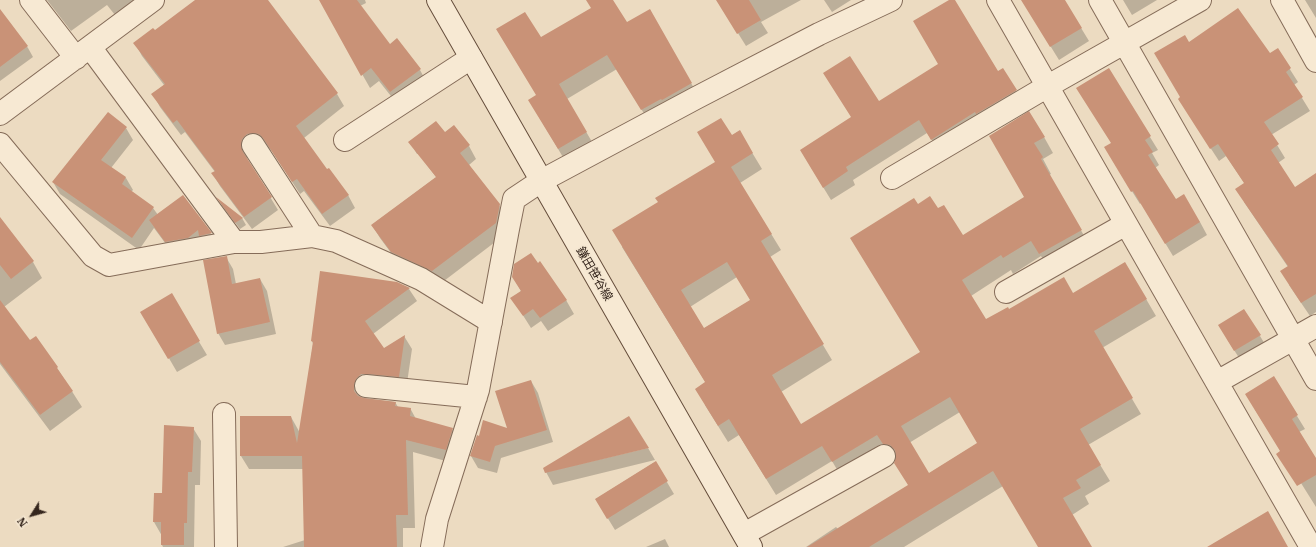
<!DOCTYPE html>
<meta charset="utf-8">
<style>
body{margin:0}
#map{position:relative;width:1316px;height:547px;overflow:hidden;background:#ecdbc1;font-family:"IBM Plex Serif",serif}
canvas{display:block}
.north{position:absolute;left:12px;top:495px;width:40px;height:40px;-webkit-text-stroke:3px #f4e6d0;paint-order:stroke;rotate:233deg;font-size:11px;font-weight:700;line-height:16px;text-align:center;color:#35261d}
.north::after{content:'';display:block;margin:auto;width:14px;height:18px;background:#35261d;clip-path:polygon(50% 0,100% 100%,50% 72%,0 100%)}
</style>
<div id="map">
<canvas width="1316" height="547"></canvas>
<div class="north">N</div>
</div>
<script>
const c = document.querySelector('canvas').getContext('2d');
c.lineJoin = 'round';
function fillPath(path, color) {
  c.fillStyle = color;
  c.fill(path, 'evenodd');
}
function shape(rows) {
  const path = new Path2D();
  for (const r of rows) {
    path.moveTo(r[0], r[1]);
    for (let i = 2; i < r.length; i += 2) path.lineTo(r[i], r[i + 1]);
  }
  return path;
}
function strokePath(path, color, width, dash) {
  c.strokeStyle = color;
  c.lineWidth = width;
  c.lineCap = dash ? 'butt' : 'round';
  c.setLineDash(dash || []);
  c.stroke(path);
}
function write(font, color, halo, rows, align = 'center') {
  c.font = font + ' "IBM Plex Serif","Noto Sans JP",serif';
  c.lineWidth = 3;
  c.setLineDash([]);
  c.textBaseline = 'middle';
  c.strokeStyle = halo;
  c.fillStyle = color;
  for (const [text, x, y, turn = 0] of rows) {
    c.save();
    c.translate(x, y);
    c.rotate((+turn || 0) * Math.PI / 180);
    c.textAlign = isNaN(turn) ? turn : align;
    if (halo) c.strokeText(text, 0, 0);
    c.fillText(text, 0, 0);
    c.restore();
  }
}
fillPath(shape([
 [47,0,135,0,115,15,107,5,71,31],
 [197,0,267,0,337,94,344,106,304,138,327,171,348,195,355,208,330,226,304,191,300,194,272,151,266,146,249,152,247,159,278,210,252,229,220,186,213,174,215,172,185,132,181,135,160,107,153,94,164,85,142,56,135,43,155,32],
 [320,0,365,0,366,3,360,6,390,45,420,70,427,83,398,105,379,81,370,88],
 [598,0,612,0,627,24,650,10,700,99,651,125,617,69,567,99,595,147,567,164,538,115,537,96,541,39,592,8],
 [721,0,801,0,761,22,768,33,746,46,726,14],
 [824,0,851,0,832,12],
 [951,0,954,0,998,72,1003,69,1023,104,940,152,927,133,853,180,855,185,831,200,809,164,878,103,939,64],
 [1022,0,1064,0,1089,41,1059,60],
 [1123,0,1157,0,1132,15],
 [1305,0,1316,0,1316,18],
 [0,11,28,48,33,57,0,81],
 [1189,43,1270,54,1277,49,1298,82,1294,85,1310,111,1271,135,1285,158,1278,163,1295,189,1316,175,1316,312,1310,316,1289,285,1288,267,1244,202,1245,184,1226,156,1219,161,1187,112,1182,97],
 [1108,69,1158,150,1152,153,1159,165,1155,168,1175,201,1200,222,1207,235,1173,256,1141,203,1140,204,1113,161],
 [126,128,133,140,111,168,126,178,133,190,131,192,153,208,158,215,183,196,211,234,219,247,174,255,154,228,139,250,60,194,53,182],
 [739,131,762,169,740,183,781,250,770,257,832,360,781,392,801,425,921,352,918,205,938,210,963,236,1026,197,990,136,1044,137,1053,153,1043,159,1051,174,1049,175,1090,246,1049,269,1041,256,1013,274,1011,270,971,296,986,321,1009,310,1073,294,1125,263,1156,316,1102,348,1141,414,1088,445,1110,481,1085,496,1089,504,1072,515,1091,547,1039,547,1003,486,904,547,806,547,836,527,838,529,909,486,896,460,893,460,842,478,832,461,776,495,739,435,728,442,705,405,706,383,622,247,659,202,716,163,731,136],
 [737,277,751,300,703,329,690,307],
 [960,412,978,443,928,474,909,443],
 [445,134,469,146,476,159,469,165,499,205,507,218,503,236,440,284,400,265,380,238,372,225,435,178,417,155,438,182,439,181,419,154,417,154,410,142],
 [221,204,242,218,246,225,240,229],
 [0,230,33,262,42,278,4,307,30,342,57,368,82,407,50,431,0,364],
 [226,257,233,269,236,284,260,279,267,291,276,334,225,345,218,333],
 [513,277,566,300,574,314,548,331,541,321,531,328,512,298,521,291],
 [397,283,409,289,417,301,373,334,384,349,404,336,412,349,406,390,363,392,361,398,395,402,398,407,410,408,416,419,452,429,460,442,453,463,413,452,415,528,403,528,403,547,283,547,305,540,303,469,249,469,241,456,291,417,300,433,313,344,312,341],
 [171,295,207,355,177,372,142,312],
 [1244,310,1268,349,1243,364,1227,339],
 [531,381,538,393,553,442,501,458,497,473,478,468,471,456,508,430],
 [1254,408,1297,416,1305,429,1299,432,1316,460,1316,507],
 [193,428,201,441,200,485,195,485,194,547,163,547,162,545,162,536,154,522,163,494],
 [648,448,655,460,553,485,546,472],
 [655,462,674,494,615,530,596,499],
 [665,539,669,547,646,547]
]), '#0003');
fillPath(shape([
 [195,0,268,0,338,93,296,126,327,169,329,168,349,195,322,214,297,179,292,182,263,138,259,134,253,133,247,134,242,139,241,146,243,152,272,197,244,217,211,173,215,171,177,120,173,123,151,94,165,84,133,43,153,28,155,30],
 [319,0,357,0,390,44,397,38,421,69,390,92,371,68,361,76],
 [586,0,613,0,627,22,650,9,692,83,662,100,661,99,641,110,607,55,559,84,587,132,558,149,528,100,536,95,496,29,525,12,541,37,591,8],
 [716,0,749,0,761,20,737,34],
 [949,0,955,0,998,71,1003,68,1017,90,976,114,975,112,931,140,919,120,846,167,848,171,823,188,800,150,851,117,823,73,850,56,879,101,938,64,913,21],
 [1021,0,1065,0,1082,28,1050,47],
 [1238,8,1270,53,1278,48,1291,68,1286,72,1303,97,1264,122,1279,144,1271,150,1295,187,1316,173,1316,294,1301,303,1280,271,1288,266,1235,189,1244,183,1218,144,1210,149,1178,99,1180,97,1154,53,1185,35,1189,42],
 [0,9,28,46,0,67],
 [1109,68,1151,136,1145,140,1153,152,1148,155,1176,199,1184,194,1200,222,1165,244,1133,191,1131,192,1104,147,1111,143,1076,88],
 [1029,111,1045,137,1034,143,1043,157,1041,159,1082,230,1039,254,1031,241,1003,258,1001,255,962,280,986,319,1008,307,1009,309,1064,277,1073,293,1125,262,1147,299,1094,331,1133,398,1080,429,1101,465,1076,480,1081,488,1063,498,1092,547,1038,547,993,471,869,547,807,547,908,485,894,463,896,457,895,450,890,445,883,444,877,435,832,462,822,446,766,479,729,419,718,426,695,389,705,382,612,230,658,202,655,198,715,162,697,132,721,118,732,135,740,130,753,153,731,167,772,234,761,241,824,344,772,375,801,424,920,352,850,238,914,198,918,204,930,196,938,208,944,205,963,235,1024,197,989,136],
 [727,262,750,300,704,328,681,290],
 [950,397,977,443,929,473,901,426],
 [108,112,127,127,101,160,126,177,122,184,154,207,132,238,52,182],
 [436,121,445,132,454,125,470,145,460,153,500,204,496,223,432,271,391,252,371,225,436,177,408,142],
 [183,195,212,233,199,236,198,230,188,238,165,242,149,220],
 [216,197,243,218,235,223],
 [0,217,34,261,11,279,0,265],
 [531,253,538,263,540,261,567,300,540,318,533,309,523,316,510,298,521,291,512,277,514,264],
 [227,256,232,284,260,278,270,322,217,334,203,260],
 [320,271,397,282,410,288,365,321,384,348,405,335,399,377,367,374,361,374,356,379,354,385,354,391,358,396,364,398,396,402,395,406,411,408,410,416,453,428,446,450,406,440,408,515,396,515,397,547,304,547,302,456,240,456,240,416,291,416,297,443,313,342,311,341],
 [172,293,200,341,168,359,140,312],
 [0,300,30,340,36,336,58,367,57,368,73,391,40,415,0,362],
 [1244,309,1261,335,1234,351,1218,325],
 [1274,376,1298,415,1292,419,1316,458,1316,475,1297,486,1276,454,1280,451,1245,394],
 [531,380,547,430,495,446,490,462,470,456,477,435,479,436,483,420,507,428,495,391],
 [629,416,649,448,545,473,543,468],
 [164,425,194,427,192,472,188,472,187,523,184,523,184,545,161,545,161,522,153,522,154,493,162,493],
 [656,461,668,481,607,519,595,499],
 [1268,511,1288,547,1207,547]
]), '#c99277');
const street = shape([
 [31,0,76,58],
 [998,0,1311,547],
 [1100,0,1316,379],
 [1282,0,1316,61],
 [90,47,234,242],
 [0,114,153,0],
 [345,140,471,58],
 [0,144,93,256,109,265,234,242,261,242,312,236,336,241,421,279,491,322],
 [253,145,312,236],
 [892,178,1048,86,1200,0],
 [1006,292,1126,224],
 [1217,382,1316,326],
 [366,386,476,397],
 [224,414,226,547],
 [744,534,884,456],
 [432,547,437,519,478,390,508,229,514,199,541,181,696,98,819,34,891,0]
]);
const secondary = shape([
 [438,0,751,547]
]);
strokePath(street, '#856c59', 24);
strokePath(secondary, '#664e3c', 24);
strokePath(street, '#f7e9d3', 22);
strokePath(secondary, '#f7e9d3', 22);
write('12px', '#35261d', '#f4e6d0', [
 ["鎌田笹谷線",594,274,60]
]);
</script>
